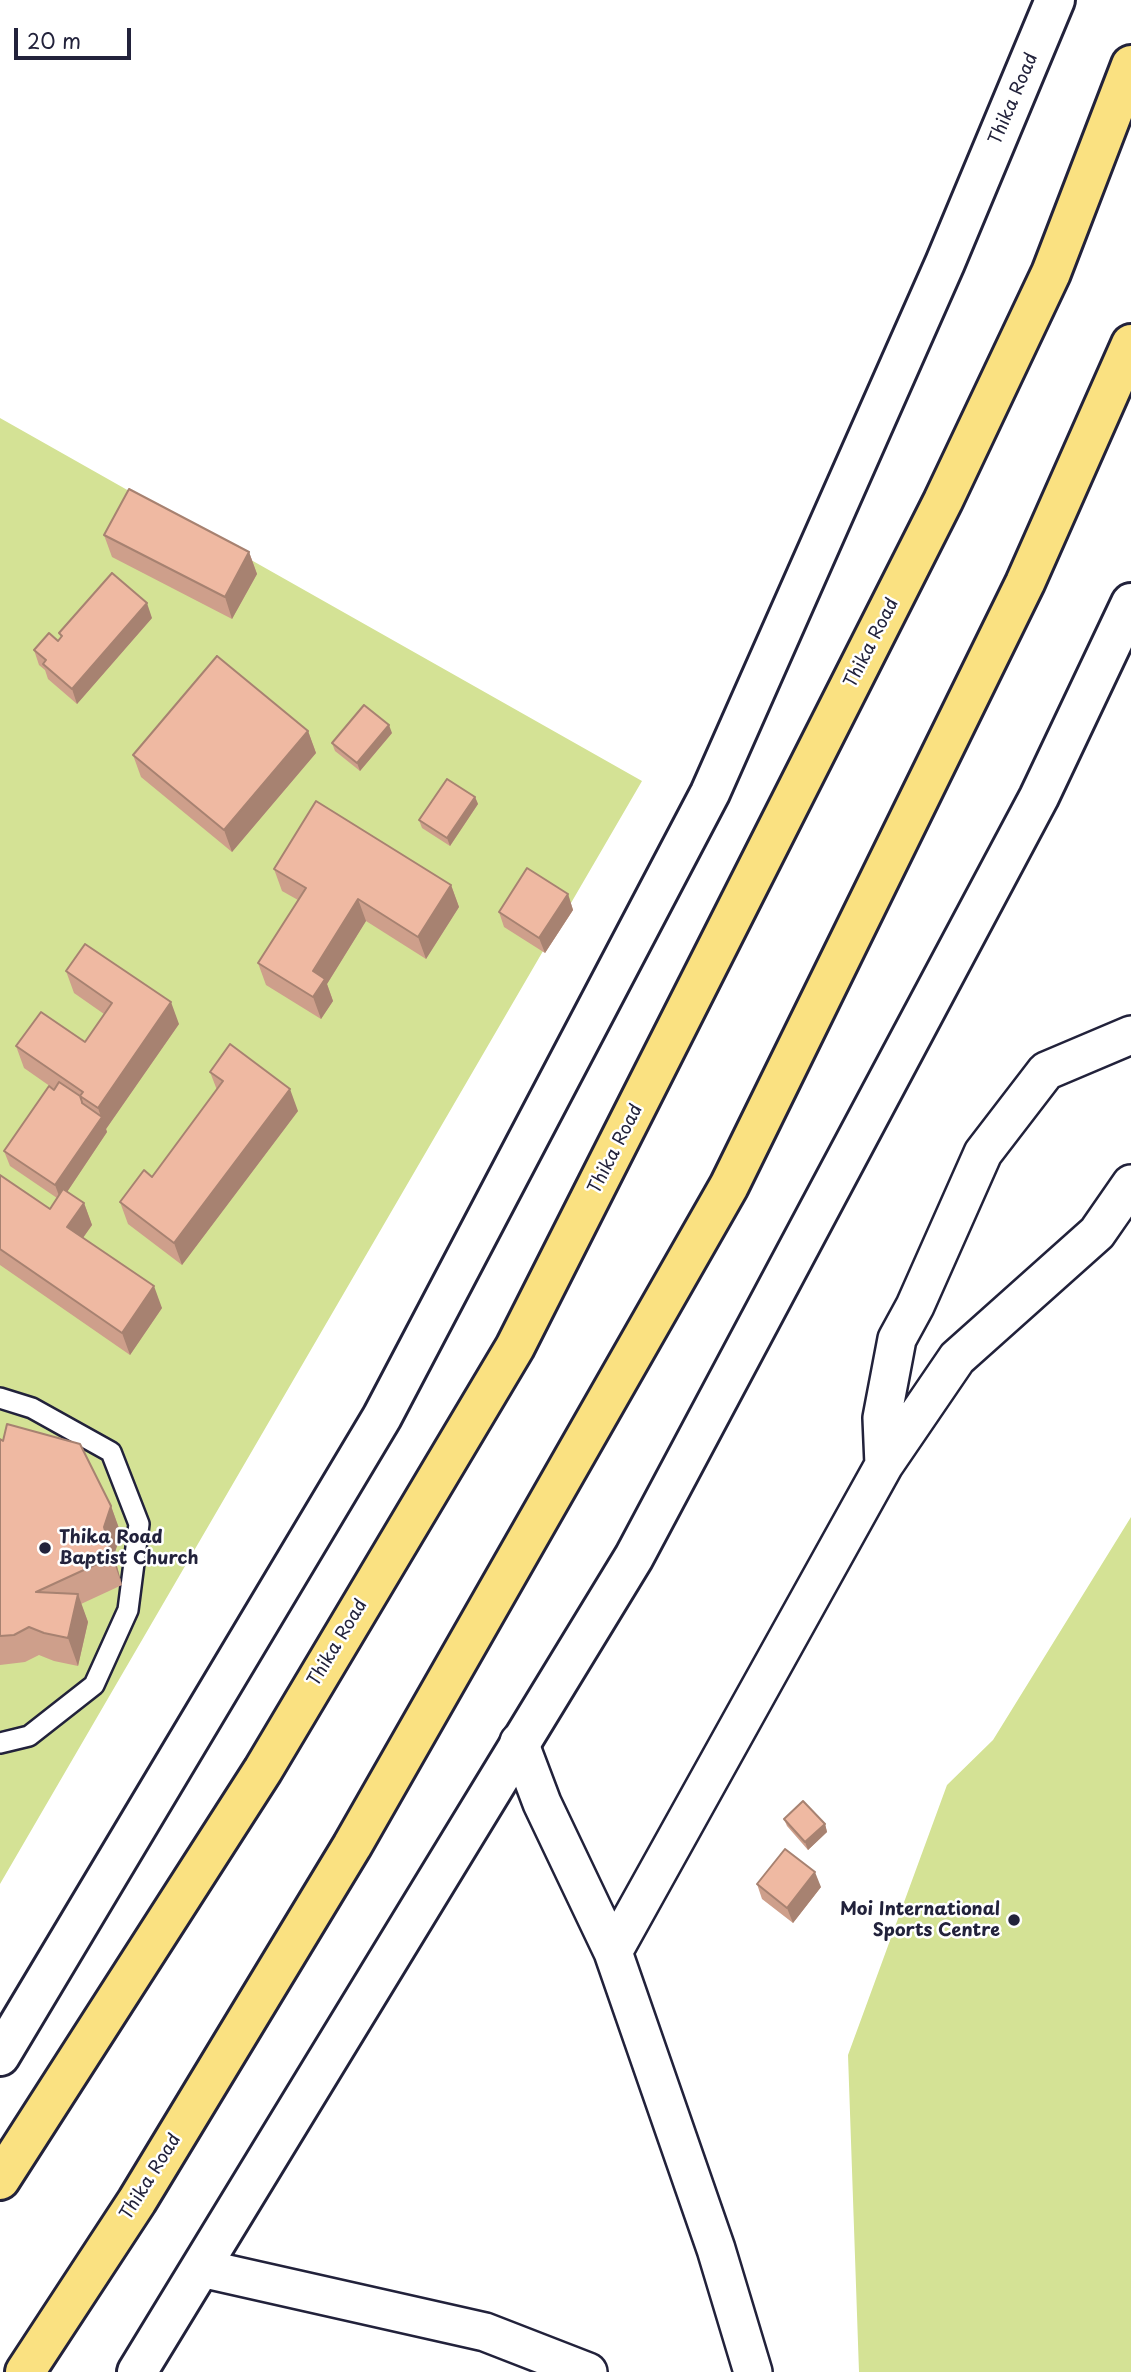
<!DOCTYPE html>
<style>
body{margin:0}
#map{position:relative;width:1131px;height:2372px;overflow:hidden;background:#fff;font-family:"Playpen Sans",sans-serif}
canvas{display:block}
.scale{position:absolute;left:14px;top:28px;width:117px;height:32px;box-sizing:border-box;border:4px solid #22223b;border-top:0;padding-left:9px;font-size:21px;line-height:24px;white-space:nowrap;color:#22223b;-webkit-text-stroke:5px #fff;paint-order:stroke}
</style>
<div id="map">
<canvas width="1131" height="2372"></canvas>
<div class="scale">20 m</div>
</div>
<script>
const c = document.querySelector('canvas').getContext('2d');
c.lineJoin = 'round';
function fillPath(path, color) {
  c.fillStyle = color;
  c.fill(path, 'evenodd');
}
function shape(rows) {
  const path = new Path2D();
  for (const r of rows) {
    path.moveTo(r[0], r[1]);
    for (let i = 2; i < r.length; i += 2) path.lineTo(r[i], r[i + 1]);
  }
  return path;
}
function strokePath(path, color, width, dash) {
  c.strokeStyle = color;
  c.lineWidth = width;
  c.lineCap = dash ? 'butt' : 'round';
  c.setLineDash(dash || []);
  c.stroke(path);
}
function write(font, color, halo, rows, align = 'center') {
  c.font = font + ' "Playpen Sans",sans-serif';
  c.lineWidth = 5;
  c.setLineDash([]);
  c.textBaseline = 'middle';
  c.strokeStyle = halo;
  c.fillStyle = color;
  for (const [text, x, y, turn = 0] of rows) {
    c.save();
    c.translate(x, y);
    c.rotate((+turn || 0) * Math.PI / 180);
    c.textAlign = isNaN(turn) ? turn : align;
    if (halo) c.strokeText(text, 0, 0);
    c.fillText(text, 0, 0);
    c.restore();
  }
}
fillPath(shape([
 [0,418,642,781,0,1884],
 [1131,1517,1131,2372,859,2372,848,2055,947,1785,993,1740]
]), '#d4e295');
const lane = shape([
 [0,1398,32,1408,111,1452,139,1524,128,1610,94,1685,29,1736,0,1743]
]);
const street = shape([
 [884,1465,882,1418,897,1339,915,1306,983,1153,1046,1071,1131,1035],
 [519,1742,542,1803,613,1952,716,2249,753,2372],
 [613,1952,884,1465,957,1358,1097,1233,1131,1184],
 [201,2268,485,2332,588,2372]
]);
const secondary = shape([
 [0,2056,382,1417,710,793,945,263,1055,0],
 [137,2372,634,1557,1039,797,1131,603]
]);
const highway = shape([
 [0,2180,263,1770,515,1347,943,501,1051,273,1131,65],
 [25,2372,137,2201,352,1846,729,1186,1025,583,1131,344]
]);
strokePath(lane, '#22223b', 24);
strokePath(street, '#22223b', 42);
strokePath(secondary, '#22223b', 44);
strokePath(highway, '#22223b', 44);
strokePath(lane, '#fff', 19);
strokePath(street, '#fff', 37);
strokePath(secondary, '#fff', 38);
strokePath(highway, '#fae181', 38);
fillPath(shape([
 [104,535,249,552,257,574,232,619,112,557],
 [152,618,77,704,48,679,45,670,39,665,34,650,58,641,61,637,59,633],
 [308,731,316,753,232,852,141,777,133,755],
 [392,733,360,771,335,751,332,743],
 [475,797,478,804,450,846,422,828,419,820],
 [274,869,451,885,459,907,426,959,366,921,327,984,333,1001,321,1019,266,985,258,963,298,900,282,891],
 [568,894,573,910,545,953,504,927,499,912],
 [66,971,179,1024,106,1129,107,1132,67,1192,84,1203,92,1225,83,1238,162,1308,130,1355,0,1265,0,1175,50,1209,57,1198,10,1166,4,1151,54,1089,24,1068,16,1046,85,1042,104,1014,74,993],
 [210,1072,298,1111,182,1265,128,1224,120,1202,152,1177,217,1090],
 [0,1439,111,1506,121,1534,114,1555,122,1585,81,1604,88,1622,78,1666,54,1661,39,1655,25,1662,0,1665],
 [784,1819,825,1824,827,1832,808,1850,787,1826],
 [757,1884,821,1887,793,1923,762,1899]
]), '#ce9f8b');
fillPath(shape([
 [249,552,257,574,232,619,225,597],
 [147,603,152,618,77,704,72,689],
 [389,725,392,733,360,771,357,763],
 [308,731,316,753,232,852,224,830],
 [475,797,478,804,450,846,447,838],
 [451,885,459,907,426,959,418,937],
 [568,894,573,910,545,953,539,938],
 [358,899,366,921,327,984,333,1001,321,1019,313,997,313,971],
 [171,1002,179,1024,106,1129,107,1132,61,1201,55,1185,101,1117,98,1108],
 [290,1089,298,1111,182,1265,174,1243],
 [84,1203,92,1225,75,1249,67,1227],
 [154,1286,162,1308,130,1355,122,1333],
 [111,1506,121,1534,114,1555,122,1585,112,1557,104,1527],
 [78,1594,88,1622,78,1666,68,1638],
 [825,1824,827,1832,808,1850,805,1842],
 [815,1872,821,1887,793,1923,787,1908]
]), '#a78271');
const building = shape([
 [129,489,249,552,225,597,104,535,129,489],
 [112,573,147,603,72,689,43,664,46,660,34,650,49,633,58,641,62,636,59,633,112,573],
 [217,656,308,731,224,830,133,755,217,656],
 [364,705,389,725,357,763,332,743,364,705],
 [447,779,475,797,447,838,419,820,447,779],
 [316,801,451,885,418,937,358,899,313,971,325,979,313,997,258,963,306,888,274,869,316,801],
 [527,868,568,894,539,938,499,912,527,868],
 [85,944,171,1002,98,1108,80,1096,83,1092,16,1046,41,1012,85,1042,112,1003,66,971,85,944],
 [230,1044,290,1089,174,1243,120,1202,144,1170,152,1177,223,1081,210,1072,230,1044],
 [59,1082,80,1096,82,1102,82,1103,102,1117,55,1185,4,1151,49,1086,54,1090,59,1082],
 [0,1175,50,1209,63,1189,84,1203,67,1227,154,1286,122,1333,0,1249,0,1175],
 [7,1424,80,1444,111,1506,104,1527,112,1557,36,1592,78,1594,68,1638,44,1633,29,1627,14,1635,0,1636,0,1439,3,1441,7,1424],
 [803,1801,825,1824,805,1842,784,1819,803,1801],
 [785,1849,815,1872,787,1908,757,1884,785,1849]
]);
fillPath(building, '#efb9a2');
strokePath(building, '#a78271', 2);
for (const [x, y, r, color] of [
 [45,1548,7,"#22223b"],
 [1014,1920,7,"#22223b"]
]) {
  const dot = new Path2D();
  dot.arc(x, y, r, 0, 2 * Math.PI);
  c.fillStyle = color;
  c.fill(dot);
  strokePath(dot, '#fff', 2.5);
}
write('18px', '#22223b', '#fff', [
 ["Thika Road",1014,99,-67],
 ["Thika Road",872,643,-63],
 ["Thika Road",616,1149,-63],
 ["Thika Road",338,1643,-59],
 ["Thika Road",151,2177,-58]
]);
write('bold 18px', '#22223b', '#fff', [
 ["Thika Road",59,1538],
 ["Baptist Church",59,1559],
 ["Moi International",1000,1910,"right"],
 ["Sports Centre",1000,1931,"right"]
], 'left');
</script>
